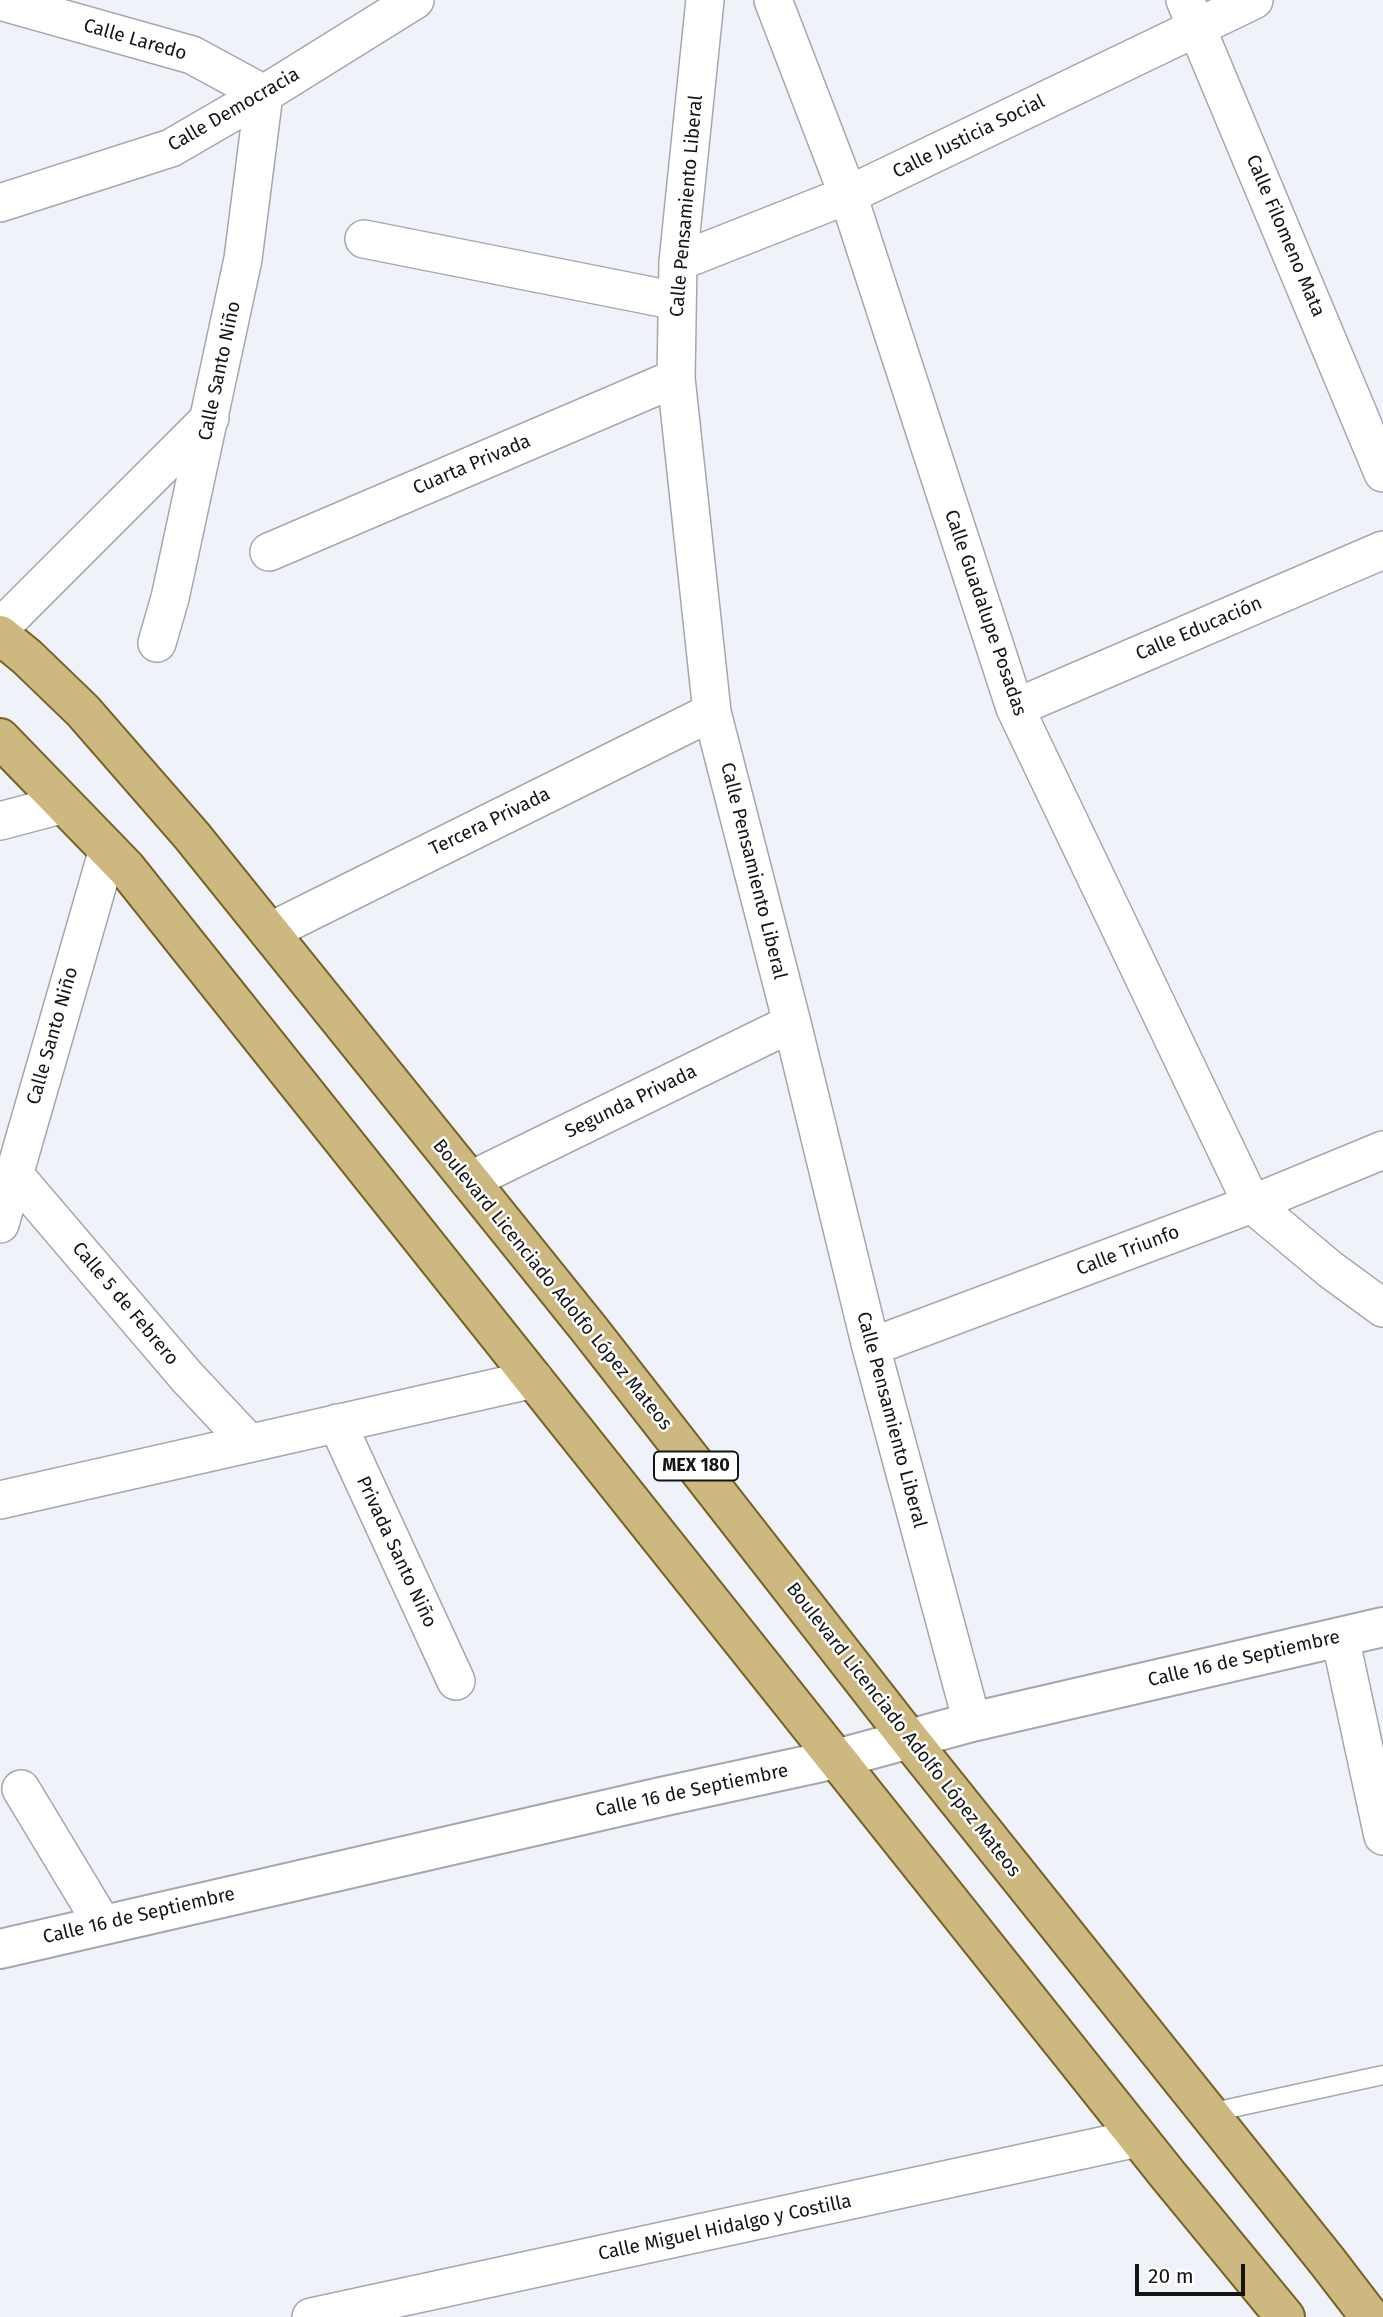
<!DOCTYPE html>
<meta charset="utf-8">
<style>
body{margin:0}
#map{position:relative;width:1383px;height:2317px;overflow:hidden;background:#f0f2fa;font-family:"Fira Sans",sans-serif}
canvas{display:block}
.scale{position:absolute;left:1135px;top:2264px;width:110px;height:32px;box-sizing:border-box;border:4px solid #141517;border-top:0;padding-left:9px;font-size:21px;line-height:24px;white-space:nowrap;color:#141517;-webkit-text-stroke:5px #fff;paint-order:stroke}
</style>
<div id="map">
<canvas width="1383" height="2317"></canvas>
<div class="scale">20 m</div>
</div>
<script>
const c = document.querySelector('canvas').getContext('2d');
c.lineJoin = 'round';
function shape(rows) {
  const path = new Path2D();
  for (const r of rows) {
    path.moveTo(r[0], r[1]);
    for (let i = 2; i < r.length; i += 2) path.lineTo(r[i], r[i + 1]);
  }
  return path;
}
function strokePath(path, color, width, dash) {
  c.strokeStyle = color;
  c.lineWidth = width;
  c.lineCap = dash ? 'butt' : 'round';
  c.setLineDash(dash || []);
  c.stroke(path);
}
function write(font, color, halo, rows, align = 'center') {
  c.font = font + ' "Fira Sans",sans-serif';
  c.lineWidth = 5;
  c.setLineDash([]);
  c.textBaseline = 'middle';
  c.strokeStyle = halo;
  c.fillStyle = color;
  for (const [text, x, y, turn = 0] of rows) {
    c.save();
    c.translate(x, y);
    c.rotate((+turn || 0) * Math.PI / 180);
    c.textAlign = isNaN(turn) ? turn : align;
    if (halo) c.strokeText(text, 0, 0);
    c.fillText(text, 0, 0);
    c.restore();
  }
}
const service = shape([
 [1209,2113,1383,2075]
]);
const minor = shape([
 [705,0,678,262,676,378,712,712,792,1023,871,1347,972,1722],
 [773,0,848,195,1015,708,1252,1204,1331,1270,1383,1308],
 [1185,0,1383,473],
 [0,1,192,55,264,94,243,259,170,598,157,643],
 [0,203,171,148,264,94,415,0],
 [364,239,677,301],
 [678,262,848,195,1254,0],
 [269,552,676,378],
 [0,628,210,418],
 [1015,708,1383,550],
 [0,821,64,804],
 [269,932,712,712],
 [0,1176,13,1173,187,1377,249,1443],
 [469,1181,792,1023],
 [0,1224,108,849],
 [871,1347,1252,1204,1383,1150],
 [337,1423,456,1681],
 [0,1500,534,1379],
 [1340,1637,1383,1836],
 [21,1789,103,1925],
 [311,2317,1138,2138]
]);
const secondary = shape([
 [0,1949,661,1797,836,1759,972,1722,1383,1627]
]);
const primary = shape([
 [0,635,27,657,83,711,192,836,589,1329,909,1739,1327,2261,1370,2317],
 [0,738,126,868,1168,2175,1285,2317]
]);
strokePath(service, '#a5a7ae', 21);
strokePath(minor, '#a5a7ae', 40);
strokePath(secondary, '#a5a7ae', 42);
strokePath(primary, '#766124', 42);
strokePath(service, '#fff', 18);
strokePath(minor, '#fff', 37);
strokePath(secondary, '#fff', 38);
strokePath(primary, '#cdb980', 38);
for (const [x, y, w] of [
 [696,1466,84]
]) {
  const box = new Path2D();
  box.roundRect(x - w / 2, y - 14.5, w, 29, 5);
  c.fillStyle = '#fff';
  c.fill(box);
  strokePath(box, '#141517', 2);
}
write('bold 18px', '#141517', null, [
 ["MEX 180",696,1466]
]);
write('19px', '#141517', '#fff', [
 ["Calle Laredo",135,40,16],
 ["Calle Democracia",234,110,-30],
 ["Calle Justicia Social",969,137,-26],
 ["Calle Pensamiento Liberal",687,206,-85],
 ["Calle Filomeno Mata",1285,236,67],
 ["Calle Santo Niño",220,371,-78],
 ["Cuarta Privada",472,465,-23],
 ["Calle Guadalupe Posadas",985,613,71],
 ["Calle Educación",1199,629,-23],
 ["Tercera Privada",490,822,-26],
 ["Calle Pensamiento Liberal",753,871,76],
 ["Calle Santo Niño",53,1036,-74],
 ["Segunda Privada",631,1102,-26],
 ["Calle Triunfo",1128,1251,-21],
 ["Boulevard Licenciado Adolfo López Mateos",552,1285,51],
 ["Calle 5 de Febrero",125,1304,50],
 ["Calle Pensamiento Liberal",891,1420,75],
 ["Privada Santo Niño",396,1552,65],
 ["Calle 16 de Septiembre",1244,1659,-13],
 ["Boulevard Licenciado Adolfo López Mateos",903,1730,52],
 ["Calle 16 de Septiembre",692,1791,-12],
 ["Calle 16 de Septiembre",139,1916,-13],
 ["Calle Miguel Hidalgo y Costilla",725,2228,-12]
]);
</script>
